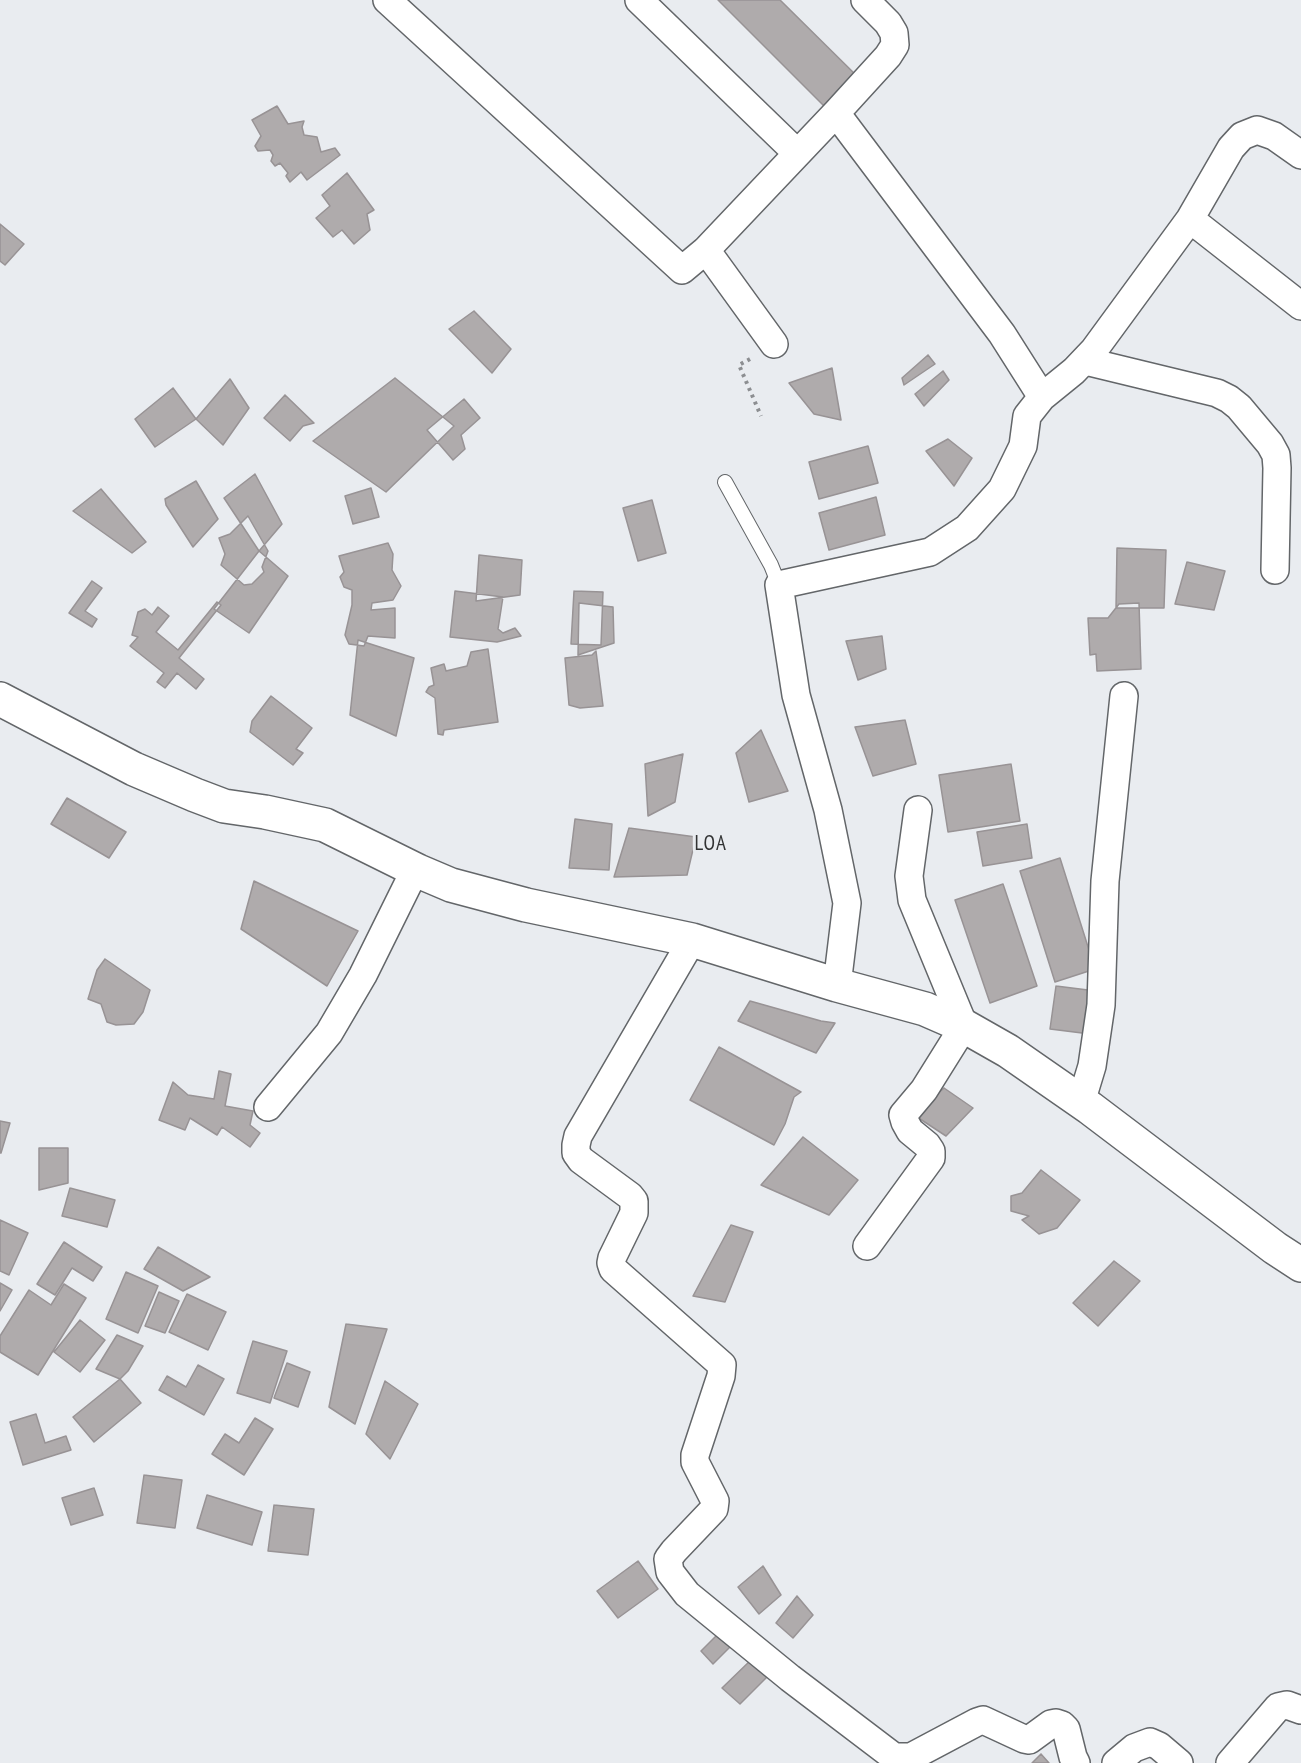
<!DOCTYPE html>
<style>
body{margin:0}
canvas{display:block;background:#e9ecf0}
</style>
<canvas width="1301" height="1763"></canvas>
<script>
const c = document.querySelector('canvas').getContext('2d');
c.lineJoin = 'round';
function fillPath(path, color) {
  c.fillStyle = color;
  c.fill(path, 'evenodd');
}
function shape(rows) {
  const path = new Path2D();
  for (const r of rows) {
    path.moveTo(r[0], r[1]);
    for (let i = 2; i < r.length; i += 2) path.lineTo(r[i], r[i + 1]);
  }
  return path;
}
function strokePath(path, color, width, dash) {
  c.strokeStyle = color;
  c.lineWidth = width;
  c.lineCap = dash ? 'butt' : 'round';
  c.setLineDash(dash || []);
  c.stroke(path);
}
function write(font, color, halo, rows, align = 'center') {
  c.font = font + ' "PT Sans Narrow",sans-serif';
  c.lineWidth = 6;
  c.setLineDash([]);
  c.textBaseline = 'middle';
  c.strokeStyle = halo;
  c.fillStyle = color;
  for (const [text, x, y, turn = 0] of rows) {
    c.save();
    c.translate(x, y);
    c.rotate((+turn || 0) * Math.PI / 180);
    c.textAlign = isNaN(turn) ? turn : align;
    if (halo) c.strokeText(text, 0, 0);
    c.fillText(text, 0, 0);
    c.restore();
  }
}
const building = shape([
 [718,0,780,0,861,80,831,113,718,0],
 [277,106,288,124,304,121,302,127,304,135,317,137,321,152,335,148,340,155,307,180,301,172,290,182,286,176,288,173,280,163,275,166,271,161,273,155,270,150,258,151,255,146,261,136,252,120,277,106],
 [347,173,374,210,367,214,370,230,354,244,342,230,333,237,316,218,330,206,322,195,347,173],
 [0,224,24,244,5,265,0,261,0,224],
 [474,311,511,349,492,373,449,329,474,311],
 [928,355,935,364,904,385,902,378,928,355],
 [832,368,841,420,814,414,789,383,832,368],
 [943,371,949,380,924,406,915,394,943,371],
 [395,378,454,426,386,492,313,441,395,378],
 [230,379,249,408,223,445,196,419,230,379],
 [173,388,196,419,155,447,135,419,173,388],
 [285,395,314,423,303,426,290,441,264,418,285,395],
 [464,399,480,418,461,435,465,449,453,460,427,430,464,399],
 [948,439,972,458,954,486,926,451,948,439],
 [868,446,878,483,819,499,809,462,868,446],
 [255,474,282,524,259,551,224,498,255,474],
 [196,481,218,519,193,547,166,505,165,499,196,481],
 [371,488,379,517,353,524,345,496,371,488],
 [101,489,146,542,132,553,73,511,101,489],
 [876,497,885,535,829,550,819,513,876,497],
 [652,500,666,553,638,561,623,508,652,500],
 [248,516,268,551,262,567,264,572,252,584,244,585,221,565,225,554,219,538,230,534,248,516],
 [388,543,393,554,392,570,401,586,393,600,372,603,371,610,395,608,395,638,368,636,364,646,349,644,345,635,352,605,352,590,344,587,340,577,344,572,339,556,388,543],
 [1117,548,1166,550,1164,608,1116,608,1117,548],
 [259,551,288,576,249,633,214,609,259,551],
 [479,555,522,560,520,595,476,601,479,555],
 [1187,562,1225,571,1214,610,1175,604,1187,562],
 [92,581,102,588,85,611,97,619,92,627,69,613,92,581],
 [455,591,503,597,498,629,503,633,515,628,521,636,497,642,450,637,455,591],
 [574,591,603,592,601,645,571,644,574,591],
 [217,602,221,605,179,658,204,679,196,689,177,673,165,688,157,682,164,673,130,646,138,637,132,635,138,612,145,609,152,615,158,607,169,616,156,632,178,650,217,602],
 [579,603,613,607,614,643,578,655,579,603],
 [1139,603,1141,669,1097,671,1096,654,1090,655,1088,618,1108,618,1119,604,1139,603],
 [882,636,886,669,858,680,846,641,882,636],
 [358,640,414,658,396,736,350,715,358,640],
 [488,649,498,722,444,730,443,735,438,734,435,698,426,692,429,687,434,685,431,668,444,664,446,671,467,666,471,652,488,649],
 [596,651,603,706,580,708,569,705,565,658,592,655,596,651],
 [271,696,312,728,296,749,303,753,293,765,250,732,252,721,271,696],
 [905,720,916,764,873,776,855,727,905,720],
 [761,730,788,791,749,802,736,753,761,730],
 [683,754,675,802,648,816,645,764,683,754],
 [1011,764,1020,821,948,832,939,775,1011,764],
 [67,798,126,832,109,858,51,824,67,798],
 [575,819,612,824,609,870,569,868,575,819],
 [1027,824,1032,858,983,866,977,832,1027,824],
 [629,828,696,837,687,875,614,877,629,828],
 [1060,858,1095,969,1055,982,1020,871,1060,858],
 [254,881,358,931,327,986,241,929,254,881],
 [1003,884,1037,986,990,1003,955,900,1003,884],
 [105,959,150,990,143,1012,134,1024,116,1025,107,1022,101,1004,88,999,97,970,105,959],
 [1056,986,1096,991,1090,1034,1050,1029,1056,986],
 [750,1001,821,1021,835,1023,816,1053,738,1021,750,1001],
 [719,1047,801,1092,794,1097,785,1124,774,1145,690,1100,719,1047],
 [219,1071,231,1074,225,1106,253,1111,250,1125,260,1133,250,1147,222,1127,217,1135,190,1118,185,1130,159,1120,173,1082,188,1095,214,1099,219,1071],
 [944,1088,973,1108,946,1136,914,1115,944,1088],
 [0,1121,10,1123,1,1153,0,1153,0,1121],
 [803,1137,858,1180,829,1215,761,1185,803,1137],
 [39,1148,68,1148,68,1183,39,1190,39,1148],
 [1041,1170,1080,1200,1057,1228,1039,1234,1022,1220,1029,1216,1011,1211,1011,1196,1022,1193,1041,1170],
 [70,1188,115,1200,107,1227,62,1216,70,1188],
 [0,1220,28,1233,9,1275,0,1271,0,1220],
 [731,1225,753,1232,725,1302,693,1296,731,1225],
 [64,1242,102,1267,93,1281,72,1268,55,1295,37,1284,64,1242],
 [158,1247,210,1277,183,1291,144,1269,158,1247],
 [1114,1261,1140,1281,1098,1326,1073,1303,1114,1261],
 [126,1272,158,1286,138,1333,106,1319,126,1272],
 [0,1283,12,1290,0,1311,0,1283],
 [64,1284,86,1298,38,1375,0,1352,0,1336,29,1290,51,1305,64,1284],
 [159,1292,179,1301,165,1333,145,1326,159,1292],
 [187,1294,226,1312,208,1350,169,1332,187,1294],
 [80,1320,105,1340,80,1372,54,1352,80,1320],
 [346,1324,387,1329,355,1424,329,1407,346,1324],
 [117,1335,143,1346,128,1371,120,1379,96,1369,117,1335],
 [253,1341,287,1351,270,1403,237,1393,253,1341],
 [287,1363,310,1372,298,1407,274,1398,287,1363],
 [198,1365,224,1379,204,1415,159,1390,167,1376,186,1387,198,1365],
 [120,1379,141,1403,94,1442,73,1417,120,1379],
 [385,1381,418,1404,390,1459,366,1434,385,1381],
 [36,1414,45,1443,66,1436,71,1450,23,1465,10,1422,36,1414],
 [255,1418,273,1429,244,1475,212,1454,225,1434,239,1443,255,1418],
 [144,1475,182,1480,175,1528,137,1523,144,1475],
 [94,1488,103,1515,71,1525,62,1498,94,1488],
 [207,1495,262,1512,252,1545,197,1528,207,1495],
 [274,1505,314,1509,308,1555,268,1551,274,1505],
 [638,1561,658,1589,618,1618,597,1591,638,1561],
 [763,1566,781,1595,759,1614,738,1587,763,1566],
 [797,1596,813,1615,793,1638,776,1623,797,1596],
 [724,1628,736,1641,713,1664,701,1651,724,1628],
 [753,1658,767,1677,740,1704,722,1688,753,1658],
 [1041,1754,1049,1763,1032,1763,1041,1754]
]);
fillPath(building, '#afabac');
strokePath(building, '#989395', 1.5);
const service = shape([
 [725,482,771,565,779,585]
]);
const minor = shape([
 [387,0,682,270,706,250,836,113,1002,334,1042,397,1027,416,1023,446,1002,489,967,528,930,552,779,585,796,695,828,810,847,903,837,985],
 [639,0,797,153],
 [836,113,888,56,895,45,894,33,888,23,865,0],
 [1190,219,1231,148,1242,136,1257,130,1274,136,1301,155],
 [706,250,774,344],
 [1085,361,1217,393,1229,399,1239,407,1270,444,1276,455,1277,468,1275,570],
 [1042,397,1074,371,1094,350,1190,219,1301,306],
 [692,940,578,1136,576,1145,576,1153,581,1160,630,1196,634,1201,634,1213,612,1258,611,1263,613,1269,722,1365,721,1376,695,1455,695,1462,715,1501,714,1509,674,1551,668,1559,670,1572,687,1594,790,1678,894,1757,911,1757,977,1722,983,1720,1024,1739,1029,1740,1051,1724,1056,1723,1062,1725,1066,1729,1073,1757,1076,1763],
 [268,1107,329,1033,363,975,415,870],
 [1090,1108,1082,1099,1092,1066,1101,1005,1105,881,1124,696],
 [867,1246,931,1158,931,1151,927,1145,910,1131,905,1122,903,1115,924,1090,964,1026,912,900,909,876,918,810],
 [1116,1763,1134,1748,1150,1742,1159,1746,1179,1763],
 [1230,1763,1278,1707,1287,1705,1301,1710]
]);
const tertiary = shape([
 [0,699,134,769,195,795,224,806,265,812,325,825,418,871,451,885,526,905,692,940,837,985,925,1009,964,1026,1008,1051,1090,1108,1275,1248,1301,1265]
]);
strokePath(service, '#636669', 16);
strokePath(minor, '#636669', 30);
strokePath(tertiary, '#636669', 36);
strokePath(shape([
 [750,359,739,365,761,416]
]), '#8c8e91', 4, [3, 4.5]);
strokePath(service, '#fff', 14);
strokePath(minor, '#fff', 27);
strokePath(tertiary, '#fff', 33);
c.letterSpacing = '1.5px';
write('21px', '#313233', '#e9ecf0', [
 ["LOA",711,844]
]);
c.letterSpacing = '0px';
</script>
